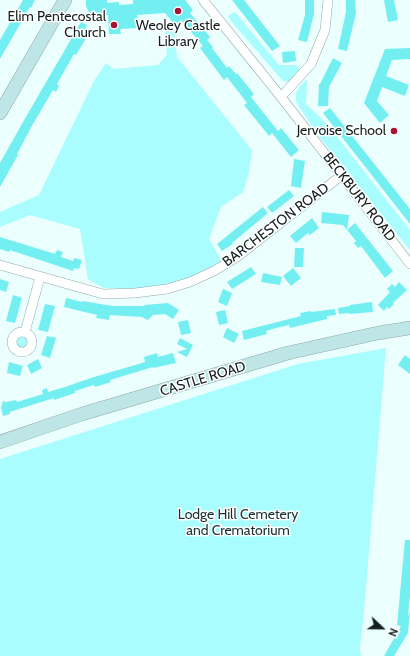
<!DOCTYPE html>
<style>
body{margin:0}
#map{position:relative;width:410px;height:656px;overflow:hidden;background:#ebffff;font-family:Cabin,sans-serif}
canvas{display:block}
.north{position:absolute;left:362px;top:608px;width:40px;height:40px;-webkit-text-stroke:3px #fff;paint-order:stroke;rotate:112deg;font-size:11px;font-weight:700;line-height:16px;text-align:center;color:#151e1e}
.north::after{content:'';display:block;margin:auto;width:14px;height:18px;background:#151e1e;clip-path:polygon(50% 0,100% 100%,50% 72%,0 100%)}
</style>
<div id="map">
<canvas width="410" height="656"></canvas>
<div class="north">N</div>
</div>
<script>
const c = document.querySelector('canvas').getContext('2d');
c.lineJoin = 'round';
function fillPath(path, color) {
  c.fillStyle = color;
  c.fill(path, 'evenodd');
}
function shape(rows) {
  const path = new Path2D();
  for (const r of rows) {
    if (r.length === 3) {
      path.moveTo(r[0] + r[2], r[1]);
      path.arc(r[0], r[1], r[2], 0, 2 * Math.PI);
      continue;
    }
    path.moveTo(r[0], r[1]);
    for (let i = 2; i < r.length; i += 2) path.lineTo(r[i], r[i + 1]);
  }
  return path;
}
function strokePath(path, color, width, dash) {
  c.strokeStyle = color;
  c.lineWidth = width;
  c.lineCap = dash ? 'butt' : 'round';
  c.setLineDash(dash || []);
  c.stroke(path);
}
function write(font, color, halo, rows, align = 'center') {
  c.font = font + ' Cabin,sans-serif';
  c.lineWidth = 3;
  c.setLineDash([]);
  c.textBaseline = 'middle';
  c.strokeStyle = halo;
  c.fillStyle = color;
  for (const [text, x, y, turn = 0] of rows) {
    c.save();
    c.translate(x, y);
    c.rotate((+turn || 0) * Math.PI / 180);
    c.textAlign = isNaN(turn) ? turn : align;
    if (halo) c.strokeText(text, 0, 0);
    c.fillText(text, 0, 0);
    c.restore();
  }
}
fillPath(shape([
 [235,12,279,65,296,65,300,70,290,82,283,81,231,21,228,16],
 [165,29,174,29,177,57,252,150,249,173,243,192,221,207,209,239,221,260,212,267,189,278,166,284,135,289,104,288,88,279,80,229,30,215,0,227,0,212,39,195,94,81,106,63,114,69,158,65,167,55],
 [307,79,306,104,327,124,410,230,410,250,318,135,296,102,296,93,300,86],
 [22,342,9],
 [386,348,364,611,360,647,361,656,0,656,0,459,298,364]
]), '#a9fdfe');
fillPath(shape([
 [23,0,35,0,31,8,30,7,0,59,0,40],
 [86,0,107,0,107,3,119,2,119,5,133,4,133,0,185,0,193,10,190,13,210,37,207,40,213,47,212,48,227,68,229,66,236,74,237,73,254,94,251,97,278,131,281,128,299,150,291,157,272,133,269,136,244,105,247,103,227,77,224,80,200,48,203,46,181,20,175,25,165,13,137,15,137,28,120,29,121,34,109,34,108,15,91,17,86,6],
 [232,0,244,0,280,46,272,51],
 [305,0,314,0,314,14,307,42,298,40,305,15],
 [346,0,355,0,356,13,347,51,338,49,346,12],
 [384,0,394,0,398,20,388,22],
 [81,22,87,25,85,28,88,29,85,34,88,35,76,55,74,54,57,84,59,86,56,92,53,90,33,124,17,154,18,155,0,187,0,163,23,122],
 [410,48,410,59,392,60,386,76,409,85,405,96,382,87,377,101,389,115,380,123,364,103,385,49],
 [295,51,296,61,283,63,282,52],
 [333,58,342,63,329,87,328,106,318,106,319,84,320,84],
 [330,108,410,209,410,224,323,113],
 [294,159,305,161,301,188,291,186],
 [289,190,294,196,272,213,267,207],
 [263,207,268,213,232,243,233,244,222,251,217,244],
 [322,212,349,215,347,230,355,223,393,271,385,278,361,246,358,248,354,243,356,241,343,225,321,223],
 [312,218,319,228,310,235,308,233,296,243,290,236],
 [0,237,55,254,57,250,63,252,61,257,73,261,74,258,82,260,79,269,74,268,73,271,10,250,9,252,0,249],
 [295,248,304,248,303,267,294,267],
 [251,267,256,274,232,289,227,282],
 [293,268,301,278,291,286,283,276],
 [263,273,282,277,280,285,261,282],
 [0,279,9,282,6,292,0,290],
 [399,282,407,290,393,303,394,304,389,309,387,307,384,311,378,305,390,292,387,289,392,284,395,287],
 [223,289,232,293,227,306,218,302],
 [13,295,22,298,15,323,6,321],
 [66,298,82,302,82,301,113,306,145,306,144,305,168,303,179,310,173,319,165,314,153,315,148,320,142,317,110,315,109,320,96,318,97,315,64,307],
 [372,302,373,312,349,314,349,313,339,314,338,308,350,306,350,305],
 [45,304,55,306,48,332,38,330],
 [335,309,336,315,327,316,327,319,290,328,289,325,276,328,266,331,267,334,244,340,242,331,301,316,300,313,311,311,311,312],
 [225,310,228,323,219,325,216,312],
 [188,320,191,333,181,335,178,322],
 [227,328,239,334,234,343,223,337],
 [47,336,56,338,50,358,41,355],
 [180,338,193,345,187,357,177,352,187,349,177,344],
 [157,353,158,357,173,353,176,363,153,368,153,367,110,380,111,382,95,387,94,385,75,391,75,393,54,400,54,398,19,409,10,412,10,414,3,416,1,408,3,401,6,402,16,400,17,402,43,394,42,390,47,388,48,392,65,387,94,377,142,363,145,362,144,357],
 [405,355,410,359,410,374,398,365],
 [38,359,42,368,31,374,27,365],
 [9,362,23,366,20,376,7,373],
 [405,540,410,540,410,596,408,616,410,612,408,633,394,656,384,656,401,626,397,625]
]), '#74eff1');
const street = shape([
 [203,0,281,97,410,264],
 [281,97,311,64,325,30,328,0],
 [0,265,103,294,135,293,167,289,190,282,214,271,237,257,342,175],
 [22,342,10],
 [25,332,40,277]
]);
const secondary = shape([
 [0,113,65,0],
 [0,442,82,414,288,353,378,333,410,328]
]);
strokePath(street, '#91a8a8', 10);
strokePath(secondary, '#91a8a8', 14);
strokePath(street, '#fff', 9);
strokePath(secondary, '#bee6e7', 13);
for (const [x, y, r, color] of [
 [178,11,4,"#aa1336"],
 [114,25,4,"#aa1336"],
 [394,131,4,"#aa1336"]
]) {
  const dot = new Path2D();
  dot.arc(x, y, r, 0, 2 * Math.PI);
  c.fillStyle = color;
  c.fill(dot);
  strokePath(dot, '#fff', 1.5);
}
write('14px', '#151e1e', '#fff', [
 ["Elim Pentecostal",106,17],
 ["Church",106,33],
 ["Weoley Castle",178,26,"center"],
 ["Library",178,42,"center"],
 ["Jervoise School",386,131]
], 'right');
write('14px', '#151e1e', '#fff', [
 ["BECKBURY ROAD",359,197,52],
 ["BARCHESTON ROAD",276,225,-37],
 ["CASTLE ROAD",203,379,-17]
]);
write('14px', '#1b3131', '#fff', [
 ["Lodge Hill Cemetery",238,515],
 ["and Crematorium",238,531]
]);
</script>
